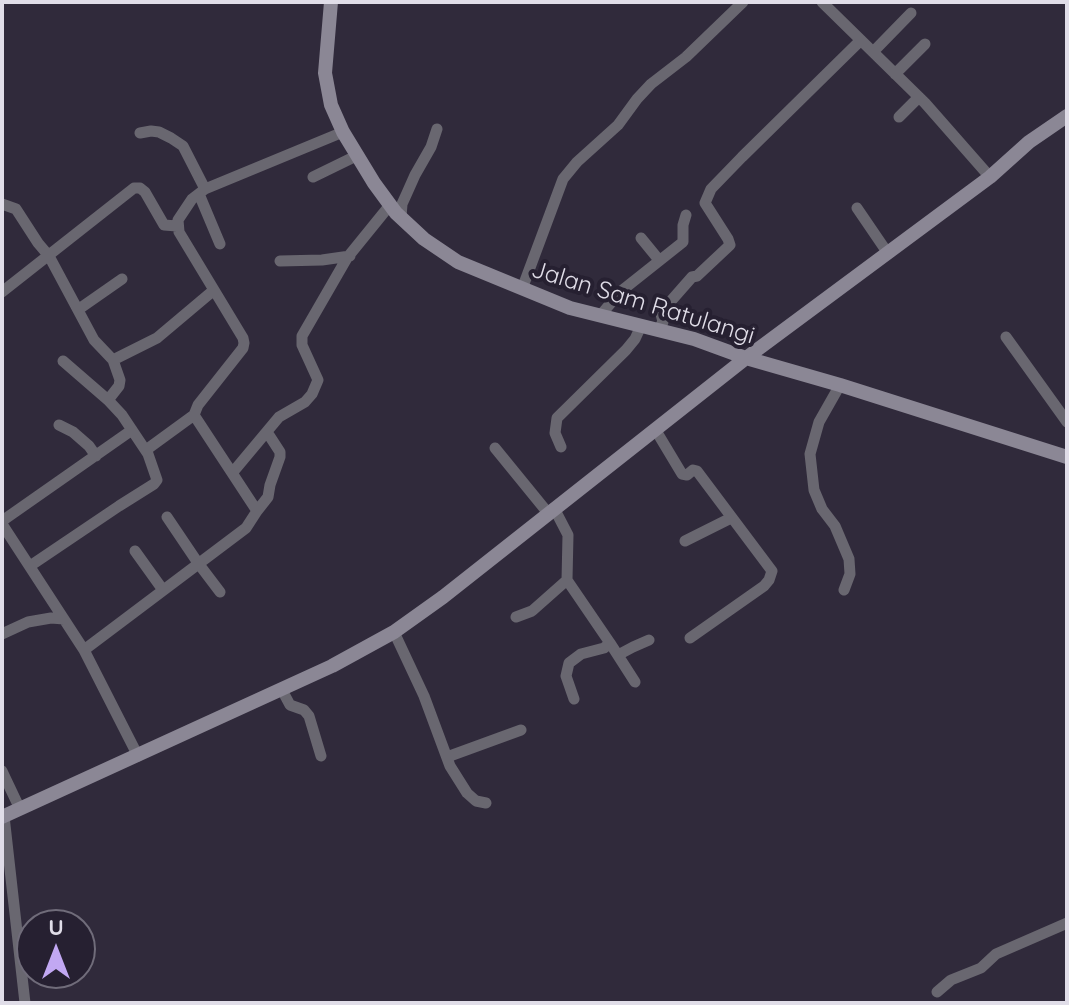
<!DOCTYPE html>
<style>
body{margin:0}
#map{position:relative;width:1069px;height:1005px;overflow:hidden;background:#302a3b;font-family:Quicksand,sans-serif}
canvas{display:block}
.frame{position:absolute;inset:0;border:4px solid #e0dde8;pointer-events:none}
.north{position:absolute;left:16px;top:909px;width:80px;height:80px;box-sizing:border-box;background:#262031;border:2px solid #706c7a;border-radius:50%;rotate:0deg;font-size:22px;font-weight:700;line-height:32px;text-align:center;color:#e0dde8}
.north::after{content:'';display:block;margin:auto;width:28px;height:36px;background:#c2a8f3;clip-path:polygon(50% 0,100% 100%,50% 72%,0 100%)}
</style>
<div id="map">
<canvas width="1069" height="1005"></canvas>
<div class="frame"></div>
<div class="north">U</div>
</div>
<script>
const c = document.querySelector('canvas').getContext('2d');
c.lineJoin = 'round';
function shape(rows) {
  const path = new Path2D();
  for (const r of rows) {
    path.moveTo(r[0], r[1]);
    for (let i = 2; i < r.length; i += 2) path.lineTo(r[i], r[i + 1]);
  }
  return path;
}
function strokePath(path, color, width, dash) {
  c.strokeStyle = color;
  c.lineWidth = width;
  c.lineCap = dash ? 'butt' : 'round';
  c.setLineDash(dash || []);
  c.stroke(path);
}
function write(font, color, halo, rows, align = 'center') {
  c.font = font + ' Quicksand,sans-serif';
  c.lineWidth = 8;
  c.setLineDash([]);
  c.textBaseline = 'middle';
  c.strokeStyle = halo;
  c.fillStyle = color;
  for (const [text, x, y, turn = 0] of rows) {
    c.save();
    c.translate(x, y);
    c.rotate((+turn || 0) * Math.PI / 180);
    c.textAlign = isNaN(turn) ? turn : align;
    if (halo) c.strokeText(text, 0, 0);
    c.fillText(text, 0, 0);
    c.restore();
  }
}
strokePath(shape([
 [822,2,925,103,990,177],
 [873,52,911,13],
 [895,74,925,44],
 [899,117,919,97],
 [140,133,151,131,159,132,171,138,183,146,205,189],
 [313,177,356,156],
 [199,194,220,244],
 [2,204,16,209,38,243,49,256,94,340,113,360,120,380,119,386,108,400,122,415,148,454,157,480,154,484,119,506,30,566],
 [857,208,887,252],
 [401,217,402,204,407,193,415,175,431,147,437,129],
 [641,238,659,260],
 [280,261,322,260,350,256],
 [522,289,563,179,577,162,618,125,637,99,651,84,686,57,743,2],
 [2,292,134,188,140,188,145,192,164,225,177,226],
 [79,309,122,279],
 [600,316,620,292,683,242,683,225,686,215],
 [658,330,663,322,661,314,663,310,692,277,697,276,730,245,728,239,705,203,711,189,742,157,861,40],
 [1006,337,1067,422],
 [113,360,157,338,214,290],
 [63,361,108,400],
 [840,385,819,422,810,454,814,490,822,509,835,526,849,559,850,574,844,590],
 [59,425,73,432,89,446,96,456],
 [655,429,682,474,687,475,693,470,697,471,772,571,769,580,764,586,690,638],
 [561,447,555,433,557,418,626,350,635,339,641,326],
 [495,448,548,513],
 [146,450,194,415],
 [233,472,279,417,305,402,312,394,318,380,302,345,302,336,347,258,390,205],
 [554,508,568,535,567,580,610,643,604,648,581,654,569,663,566,676,574,699],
 [257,511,268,497,270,485,280,457,280,452,267,432],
 [167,517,198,563,220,592],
 [2,521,132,430],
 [2,524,84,650,138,756],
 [685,541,731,518],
 [135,551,163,590],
 [516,617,532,611,567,580],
 [394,632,424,696,450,766,467,793,476,801,486,803],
 [2,634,28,622,51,618,64,619],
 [610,643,635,682],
 [84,650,246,528,257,511,194,415,198,405,243,348,244,343,243,338,179,232,178,220,192,199,205,189,343,132],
 [618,655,633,647,649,640],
 [282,690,290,705,304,710,309,716,321,756],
 [447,757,521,730],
 [2,771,20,809],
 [4,816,25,1003],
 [937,992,951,980,981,968,996,954,1067,923]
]), '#696770', 11);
strokePath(shape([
 [331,2,325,73,331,105,343,132,374,183,396,213,424,239,458,262,570,308,694,339,746,358,840,385,1067,457],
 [2,817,332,666,394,632,443,597,746,358,990,177,1029,142,1067,116]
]), '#8b8795', 14);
write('24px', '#e0dde8', '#262031', [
 ["Jalan Sam Ratulangi",643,303,17]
]);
</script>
